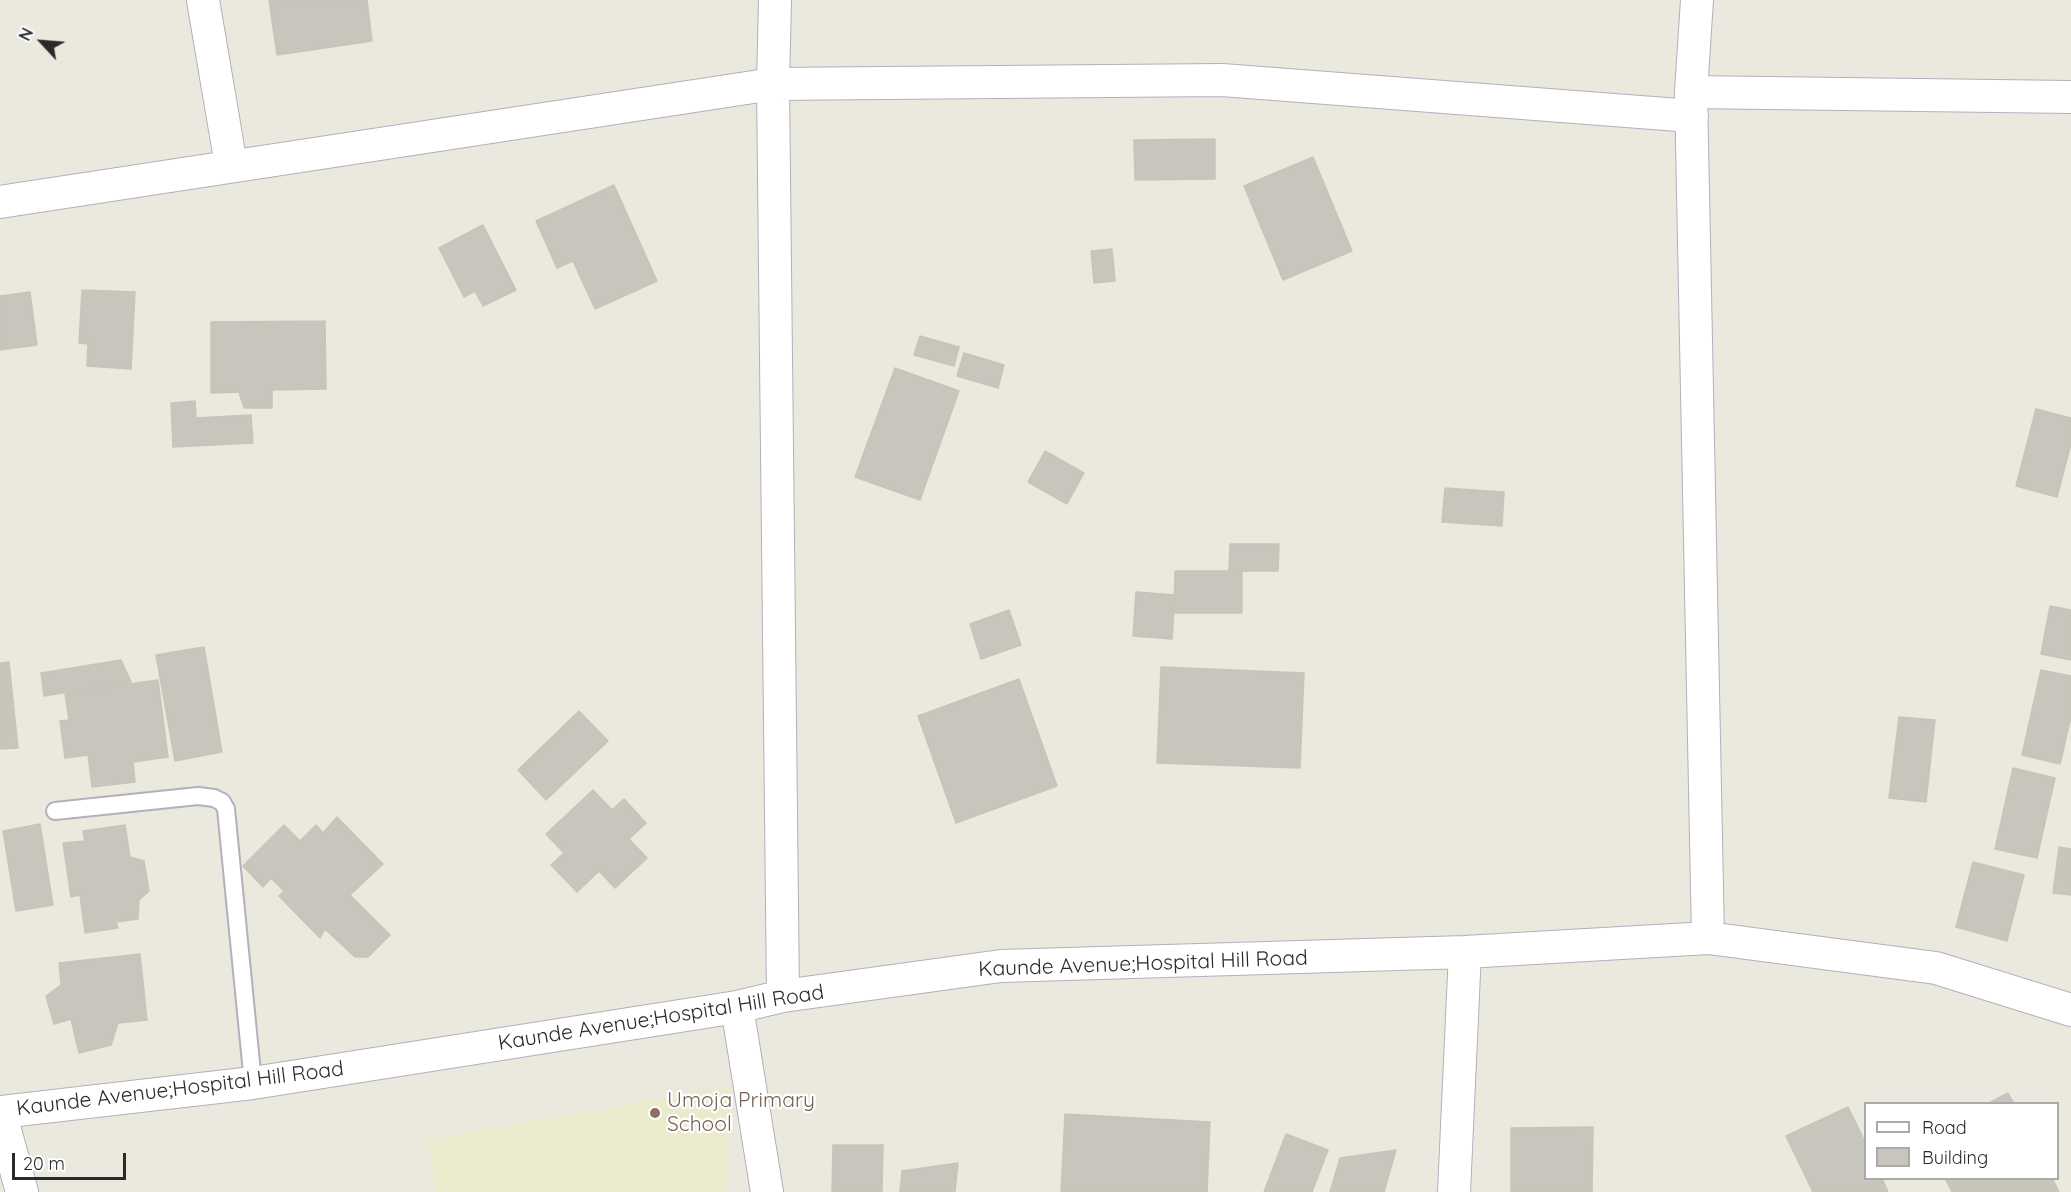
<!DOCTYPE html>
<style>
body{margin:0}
#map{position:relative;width:2071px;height:1192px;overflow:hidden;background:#ebe9dd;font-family:Quicksand,sans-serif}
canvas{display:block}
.legend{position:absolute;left:1864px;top:1102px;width:195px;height:78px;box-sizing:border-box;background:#fff;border:2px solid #aaa;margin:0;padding:8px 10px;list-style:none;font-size:18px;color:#2a2a2a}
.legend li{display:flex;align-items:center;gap:12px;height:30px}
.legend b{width:30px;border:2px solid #aaa}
.north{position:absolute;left:12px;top:12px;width:60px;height:60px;-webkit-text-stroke:4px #fff;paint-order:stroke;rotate:296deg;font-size:16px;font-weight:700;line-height:24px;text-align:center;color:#2a2a2a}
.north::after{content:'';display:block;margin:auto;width:21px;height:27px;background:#2a2a2a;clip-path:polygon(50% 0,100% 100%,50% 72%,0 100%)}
.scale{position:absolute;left:12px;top:1153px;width:114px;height:27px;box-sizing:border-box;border:3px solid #2a2a2a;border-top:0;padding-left:8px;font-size:18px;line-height:21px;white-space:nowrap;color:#2a2a2a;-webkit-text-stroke:4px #fff;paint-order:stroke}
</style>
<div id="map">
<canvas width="2071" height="1192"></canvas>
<ul class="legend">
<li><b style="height:8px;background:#fff"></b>Road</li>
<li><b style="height:16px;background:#c7c5bc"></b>Building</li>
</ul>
<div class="north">N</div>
<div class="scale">20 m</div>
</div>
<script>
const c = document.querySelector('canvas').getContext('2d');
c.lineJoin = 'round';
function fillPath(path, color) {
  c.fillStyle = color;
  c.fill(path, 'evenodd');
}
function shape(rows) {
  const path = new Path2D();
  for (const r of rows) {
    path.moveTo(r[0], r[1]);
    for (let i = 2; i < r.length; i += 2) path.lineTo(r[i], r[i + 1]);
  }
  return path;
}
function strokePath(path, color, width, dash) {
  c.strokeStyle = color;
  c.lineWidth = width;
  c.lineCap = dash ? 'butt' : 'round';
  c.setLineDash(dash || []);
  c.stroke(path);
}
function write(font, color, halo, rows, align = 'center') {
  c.font = font + ' Quicksand,sans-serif';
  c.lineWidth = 4.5;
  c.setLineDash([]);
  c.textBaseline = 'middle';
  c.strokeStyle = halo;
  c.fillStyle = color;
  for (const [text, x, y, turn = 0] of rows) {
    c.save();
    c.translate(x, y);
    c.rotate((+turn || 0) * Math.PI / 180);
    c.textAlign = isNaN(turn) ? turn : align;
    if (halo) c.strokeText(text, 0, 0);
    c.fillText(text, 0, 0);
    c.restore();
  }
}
fillPath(shape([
 [733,1086,725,1192,437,1192,426,1140]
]), '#eceacd');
const building = shape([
 [269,0,367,0,372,41,277,55,269,0],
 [1215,139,1215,179,1135,180,1134,140,1215,139],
 [1313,157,1352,251,1283,280,1244,186,1313,157],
 [614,185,657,281,595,309,573,261,557,268,536,221,614,185],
 [483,225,516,290,483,306,475,291,464,297,439,248,483,225],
 [1112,249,1115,281,1094,283,1091,251,1112,249],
 [82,290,135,292,131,369,87,366,88,344,79,343,82,290],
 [30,292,37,345,0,350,0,296,30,292],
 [325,321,326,389,272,390,272,408,244,408,239,392,211,393,211,322,325,321],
 [920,336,959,347,954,366,914,355,920,336],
 [964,353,1004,365,998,388,957,376,964,353],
 [895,368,959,391,920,500,855,477,895,368],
 [195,401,196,418,251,415,253,443,173,447,171,403,195,401],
 [2036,409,2071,418,2071,444,2057,497,2016,486,2036,409],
 [1045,451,1084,473,1067,504,1028,482,1045,451],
 [1445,488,1504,492,1502,526,1442,522,1445,488],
 [1230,544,1279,544,1278,571,1229,571,1230,544],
 [1175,571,1242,571,1242,613,1174,613,1175,571],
 [1136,592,1175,595,1172,639,1133,636,1136,592],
 [2050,606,2071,610,2071,660,2041,654,2050,606],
 [1009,610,1021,645,981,659,970,624,1009,610],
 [204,647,222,752,175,761,156,655,204,647],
 [121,660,131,682,44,696,41,673,121,660],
 [9,662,18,748,0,749,0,663,9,662],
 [1161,667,1304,673,1300,768,1157,763,1161,667],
 [2041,670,2071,676,2071,717,2060,764,2022,755,2041,670],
 [1019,679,1057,786,956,823,918,716,1019,679],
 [158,680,168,757,133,762,135,782,92,787,88,755,65,758,60,721,69,720,65,693,158,680],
 [579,711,608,741,546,800,518,770,579,711],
 [1899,717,1935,720,1926,802,1889,798,1899,717],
 [2013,768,2055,778,2037,858,1995,849,2013,768],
 [593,790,612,810,624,799,646,823,629,839,647,858,615,888,599,871,577,892,551,865,564,853,546,834,593,790],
 [337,817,383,864,350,895,390,935,368,957,355,957,325,929,320,938,279,896,284,891,271,878,263,887,243,866,284,825,300,841,316,825,323,833,337,817],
 [40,824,53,905,16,911,3,831,40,824],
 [125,825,130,857,144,861,149,891,139,900,138,919,116,922,118,928,85,933,80,895,71,897,63,843,85,841,83,831,125,825],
 [2059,847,2071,849,2071,895,2053,893,2059,847],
 [1973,862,2024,875,2007,941,1956,927,1973,862],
 [140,954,147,1020,118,1023,111,1045,79,1053,71,1019,54,1024,46,996,61,985,59,963,140,954],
 [2008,1093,2014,1104,1987,1104,2008,1093],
 [1848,1107,1866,1144,1866,1178,1882,1178,1888,1192,1813,1192,1786,1136,1848,1107],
 [1065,1114,1210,1122,1207,1192,1061,1192,1065,1114],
 [1593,1127,1592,1192,1511,1192,1511,1128,1593,1127],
 [1286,1134,1328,1150,1312,1192,1264,1192,1286,1134],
 [833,1145,883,1145,882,1192,832,1192,833,1145],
 [1396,1150,1384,1192,1330,1192,1340,1158,1396,1150],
 [958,1163,955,1192,900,1192,902,1171,958,1163],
 [1945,1178,2052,1178,2059,1192,1952,1192,1945,1178]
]);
fillPath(building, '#c7c5bc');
strokePath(building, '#c7c5b7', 1.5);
const service = shape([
 [55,811,198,796,214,798,222,802,226,809,253,1083]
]);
const minor = shape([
 [203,0,231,165],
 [775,0,773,84,783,996],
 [1697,0,1691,92,1708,938],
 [1691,92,2071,97],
 [0,202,773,84,1222,80,1692,116],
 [737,1007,767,1192],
 [0,1112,253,1083,737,1007,783,996,1001,966,1465,952,1708,938,1936,968,2071,1010],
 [0,1112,22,1192],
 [1454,1192,1465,952]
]);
strokePath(service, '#b1b0bd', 20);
strokePath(minor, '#b1b0bd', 34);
strokePath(service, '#fff', 16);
strokePath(minor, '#fff', 32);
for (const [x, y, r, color] of [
 [655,1113,6,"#8d6e63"]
]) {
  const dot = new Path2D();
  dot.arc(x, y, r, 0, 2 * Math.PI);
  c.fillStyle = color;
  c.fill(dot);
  strokePath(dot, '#fff', 2);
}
write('21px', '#2a2a2a', '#fff', [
 ["Kaunde Avenue;Hospital Hill Road",1143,964,-2],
 ["Kaunde Avenue;Hospital Hill Road",661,1018,-9],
 ["Kaunde Avenue;Hospital Hill Road",180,1089,-7]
]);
write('21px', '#785e54', '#fff', [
 ["Umoja Primary",667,1101],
 ["School",667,1125]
], 'left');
</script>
